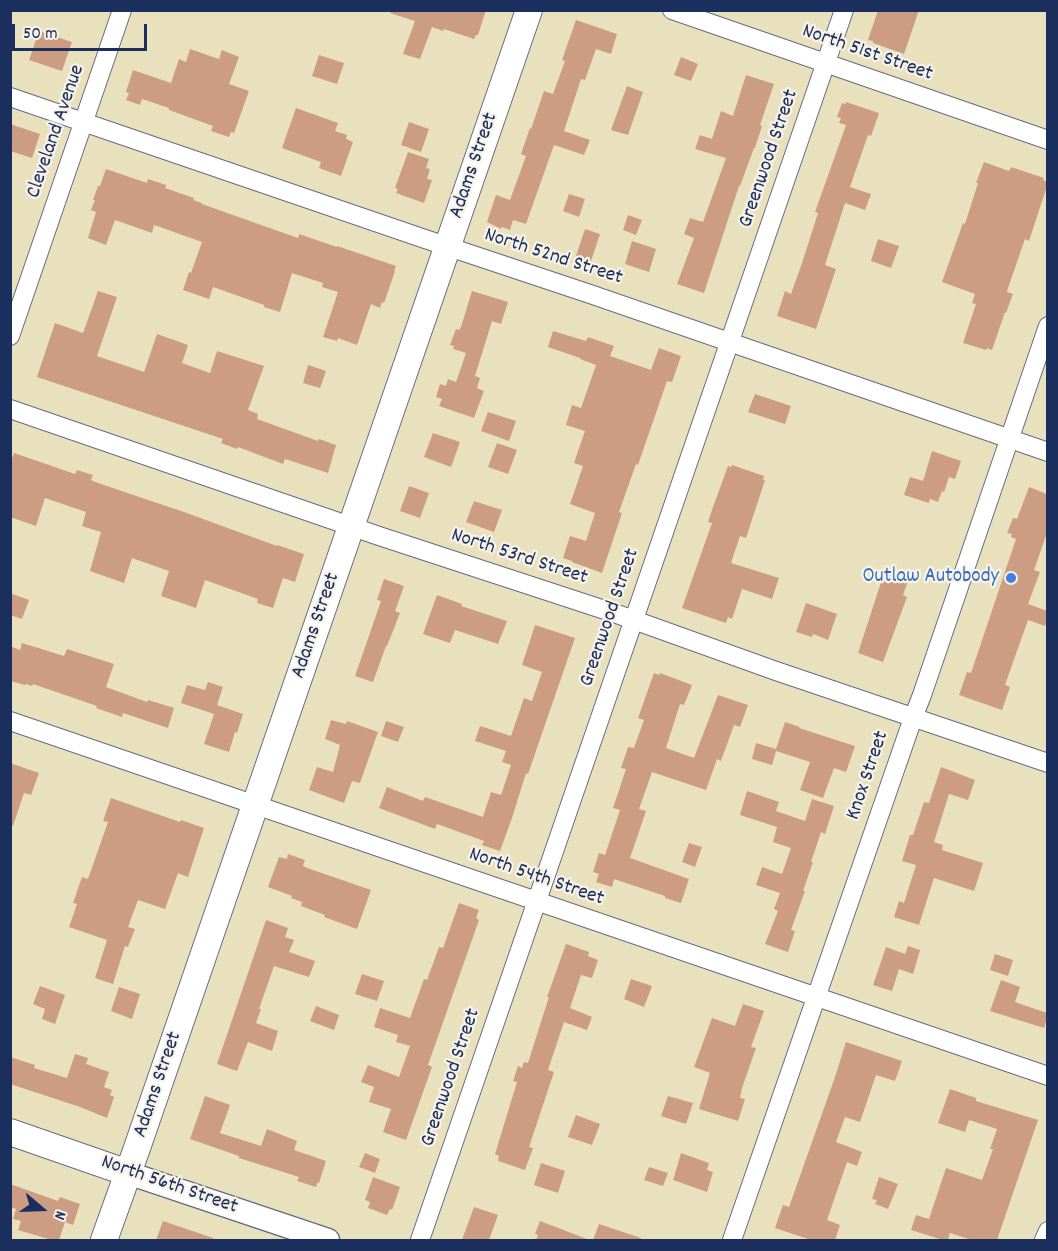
<!DOCTYPE html>
<style>
body{margin:0}
#map{position:relative;width:1058px;height:1251px;overflow:hidden;background:#e9e1be;font-family:Dekko,sans-serif}
canvas{display:block}
.frame{position:absolute;inset:0;border:12px solid #1b2f5e;pointer-events:none}
.north{position:absolute;left:12px;top:1179px;width:60px;height:60px;-webkit-text-stroke:4px #f7f3e8;paint-order:stroke;rotate:109deg;font-size:16px;font-weight:700;line-height:24px;text-align:center;color:#1b2f5e}
.north::after{content:'';display:block;margin:auto;width:21px;height:27px;background:#1b2f5e;clip-path:polygon(50% 0,100% 100%,50% 72%,0 100%)}
.scale{position:absolute;left:12px;top:24px;width:135px;height:27px;box-sizing:border-box;border:3px solid #1b2f5e;border-top:0;padding-left:8px;font-size:18px;line-height:21px;white-space:nowrap;color:#1b2f5e;-webkit-text-stroke:4px #f7f3e8;paint-order:stroke}
</style>
<div id="map">
<canvas width="1058" height="1251"></canvas>
<div class="frame"></div>
<div class="north">N</div>
<div class="scale">50 m</div>
</div>
<script>
const c = document.querySelector('canvas').getContext('2d');
c.lineJoin = 'round';
function fillPath(path, color) {
  c.fillStyle = color;
  c.fill(path, 'evenodd');
}
function shape(rows) {
  const path = new Path2D();
  for (const r of rows) {
    path.moveTo(r[0], r[1]);
    for (let i = 2; i < r.length; i += 2) path.lineTo(r[i], r[i + 1]);
  }
  return path;
}
function strokePath(path, color, width, dash) {
  c.strokeStyle = color;
  c.lineWidth = width;
  c.lineCap = dash ? 'butt' : 'round';
  c.setLineDash(dash || []);
  c.stroke(path);
}
function write(font, color, halo, rows, align = 'center') {
  c.font = font + ' Dekko,sans-serif';
  c.lineWidth = 4.5;
  c.setLineDash([]);
  c.textBaseline = 'middle';
  c.strokeStyle = halo;
  c.fillStyle = color;
  for (const [text, x, y, turn = 0] of rows) {
    c.save();
    c.translate(x, y);
    c.rotate((+turn || 0) * Math.PI / 180);
    c.textAlign = isNaN(turn) ? turn : align;
    if (halo) c.strokeText(text, 0, 0);
    c.fillText(text, 0, 0);
    c.restore();
  }
}
fillPath(shape([
 [391,10,486,10,478,35,476,35,474,39,444,29,443,31,432,27,420,59,403,54,415,21,390,13],
 [878,10,919,10,904,54,873,43,873,41,868,40],
 [576,20,617,34,611,54,596,49,585,80,581,79,564,131,590,140,584,155,554,145,526,224,513,220,510,230,502,227,501,229,487,222,496,195,510,200,526,156,521,154,530,128,531,129,544,91,553,94,565,61,562,60],
 [39,31,72,42,62,71,29,60],
 [190,49,219,59,222,50,239,57,229,84,249,91,234,133,231,132,229,137,211,131,213,126,169,110,169,108,142,99,140,105,126,100,129,93,126,92,133,70,171,83,179,59,186,62],
 [319,55,344,63,337,84,312,76],
 [681,57,698,64,691,81,674,75],
 [746,75,774,84,760,125,762,126,755,148,754,148,740,186,739,186,704,293,677,284,694,238,684,234,690,218,703,222,726,158,695,149,700,135,712,139,721,111,733,116],
 [627,86,643,92,628,135,611,130],
 [846,102,879,113,871,136,868,135,850,187,871,194,865,210,845,203,825,265,836,269,816,329,777,316,785,291,791,294,802,263,818,213,815,212,846,125,839,123,841,118,837,117,842,103,846,104],
 [296,108,338,123,335,131,347,135,346,139,353,142,341,176,319,168,321,162,282,148],
 [409,122,429,129,421,152,401,145],
 [10,124,40,134,32,158,10,151],
 [408,152,429,159,426,168,430,169,427,179,432,180,424,203,396,193,398,189,395,188],
 [984,162,1009,171,1011,167,1044,178,1043,180,1047,182,1047,186,1029,241,1025,239,1007,291,1007,292,1013,294,1006,313,1005,312,992,350,987,348,986,350,963,343,976,304,972,303,975,294,942,282,963,223,965,224,978,183,976,183],
 [106,169,147,183,148,179,166,185,165,188,194,198,193,200,202,203,202,204,298,238,299,234,337,247,337,246,396,266,394,271,395,271,384,303,382,302,380,308,371,304,357,345,338,338,337,341,323,337,338,292,322,287,323,283,292,273,280,312,264,307,264,305,213,287,209,299,183,290,189,272,191,273,202,242,154,225,152,233,115,220,106,245,88,238,96,212,91,210,95,200,93,200,98,186,100,186],
 [569,194,585,199,579,217,563,211],
 [628,215,642,220,636,235,623,230],
 [585,229,600,234,591,261,576,256],
 [878,239,899,246,891,268,871,261],
 [632,241,656,249,649,272,625,264],
 [98,291,117,297,97,356,144,372,157,334,188,345,182,363,210,373,217,351,264,366,248,410,258,414,257,419,318,441,319,439,336,445,328,473,285,459,283,464,238,447,237,449,221,443,223,439,37,377,55,323,83,333],
 [472,291,508,302,501,324,492,321,475,376,480,378,477,388,484,391,474,418,439,406,442,399,436,397,440,384,446,386,448,379,456,382,466,353,453,349,454,346,450,345,456,329,459,330,461,327],
 [553,331,586,341,588,337,614,346,610,356,651,370,659,348,681,356,672,382,667,381,638,465,636,464,619,512,622,513,602,573,572,562,572,561,563,558,570,536,586,541,595,513,570,504,583,466,574,463,585,431,566,425,572,405,581,408,596,365,580,359,580,358,548,347],
 [308,365,326,371,320,388,303,383],
 [755,394,791,406,785,424,748,412],
 [488,412,516,421,509,441,481,431],
 [433,433,460,442,451,467,424,457],
 [497,443,517,450,508,474,488,467],
 [932,451,961,461,955,479,949,477,944,492,942,491,938,502,930,499,929,503,904,495,910,477,923,481],
 [14,453,75,474,77,470,93,475,91,480,98,483,184,512,277,546,277,545,304,554,295,582,283,578,273,608,257,603,258,599,205,580,196,608,161,596,169,571,132,558,124,583,90,571,101,532,82,526,86,512,45,498,36,526,10,517,10,463],
 [732,465,764,476,763,480,765,480,746,538,740,536,731,563,779,578,772,599,742,589,732,619,728,617,726,623,682,608,712,523,708,522,713,507,728,466,731,467],
 [409,486,429,493,420,518,400,511],
 [1029,487,1047,494,1047,533,1034,570,1040,572,1028,604,1047,611,1047,619,1045,626,1028,620,1005,685,1010,687,1002,710,959,695,967,672,971,673,1016,539,1011,537,1012,534,1007,533,1013,518,1017,519],
 [474,501,502,510,494,532,466,522],
 [884,573,908,581,903,595,907,597,883,662,858,653],
 [384,579,404,586,395,611,400,613,387,646,386,646,373,682,355,676,381,601,377,600],
 [10,593,29,600,22,619,10,615],
 [437,595,462,604,461,606,507,621,498,644,455,630,450,643,423,634],
 [806,603,837,614,828,640,813,634,812,637,796,632],
 [535,625,575,638,528,774,526,773,512,818,500,851,482,845,484,841,437,824,435,829,379,808,387,787,423,801,425,797,483,817,491,792,501,795,511,765,502,762,506,751,475,741,480,726,511,736,524,698,532,701,542,672,522,665],
 [22,643,64,656,67,649,114,664,106,687,147,702,148,700,174,708,168,728,123,713,122,717,96,708,97,706,33,684,32,686,26,684,25,685,10,681,10,646,20,650],
 [654,673,659,675,660,673,692,685,684,705,680,704,666,748,694,758,718,695,748,705,740,727,734,725,721,761,717,759,706,790,652,772,639,809,646,811,630,858,689,879,681,903,665,898,665,896,614,879,612,887,596,882,599,874,593,872,599,853,605,855,620,810,613,808,626,769,621,768,628,747,634,748,644,720,638,718],
 [208,682,223,687,217,705,243,714,237,733,235,732,229,752,204,744,214,714,181,703,187,685,205,690],
 [331,720,346,724,347,721,378,732,360,783,352,781,344,803,309,790,317,767,333,772,340,745,325,739],
 [386,721,404,727,398,742,381,736],
 [785,722,800,727,799,728,855,746,846,772,834,768,823,798,800,790,810,762,776,751,772,765,752,759,756,743,776,749],
 [10,763,39,773,31,795,24,793,13,826,10,826],
 [941,767,975,780,968,800,949,794,934,842,943,845,942,850,983,863,974,891,934,878,919,925,894,917,899,901,904,903,916,865,902,861,910,835,913,835,924,802,929,803],
 [747,791,779,802,776,811,805,821,812,799,834,806,825,834,821,832,811,862,813,862,803,891,805,891,791,930,795,931,788,952,765,944,778,911,774,909,780,893,756,885,762,867,782,874,791,848,773,842,777,827,740,815],
 [111,798,180,822,181,820,204,828,188,877,178,873,165,909,138,900,128,927,135,929,128,947,125,946,113,984,95,978,107,940,69,927,77,904,73,903,82,877,88,879,108,822,103,821],
 [689,843,702,847,695,867,682,862],
 [288,854,305,860,303,866,310,869,371,890,357,929,324,917,325,915,301,906,302,902,291,898,292,896,268,887,279,857,287,859],
 [459,903,479,910,476,918,479,920,428,1065,432,1067,406,1140,383,1132,391,1109,369,1102,374,1087,361,1082,368,1065,399,1077,410,1046,396,1042,398,1035,374,1027,380,1008,410,1018,424,979,427,980,439,947,443,948],
 [266,920,288,928,285,937,294,940,289,952,315,961,309,977,274,966,259,1009,261,1009,256,1023,278,1031,272,1051,248,1042,237,1071,217,1064],
 [566,944,589,952,588,956,598,960,592,978,581,975,570,1008,592,1017,587,1030,564,1022,548,1070,554,1072,529,1147,533,1148,525,1170,498,1161,499,1156,495,1154,517,1082,513,1081,518,1066,522,1068,524,1062,528,1063,546,1006,549,997,547,997],
 [908,946,920,950,913,974,899,969,892,991,873,985,886,947,905,954],
 [995,954,1013,960,1008,976,990,970],
 [362,974,384,981,377,1001,355,994],
 [631,979,652,986,644,1007,624,999],
 [1001,980,1020,987,1015,1002,1047,1013,1047,1018,1044,1028,990,1011],
 [40,986,65,995,55,1024,42,1019,45,1009,33,1004],
 [119,987,140,994,132,1019,111,1011],
 [743,1004,764,1011,751,1047,756,1048,742,1088,740,1098,745,1099,738,1121,699,1109,710,1073,694,1067,712,1018,735,1026],
 [316,1006,339,1015,334,1030,310,1021],
 [846,1042,902,1061,895,1081,876,1075,860,1122,845,1117,836,1142,862,1152,857,1166,847,1162,827,1220,840,1225,835,1240,811,1240,775,1228,783,1205,789,1207,835,1077],
 [75,1054,88,1058,86,1064,109,1072,104,1087,112,1090,110,1095,114,1097,107,1118,80,1107,10,1084,10,1057,35,1065,34,1068,67,1078],
 [950,1089,976,1098,976,1101,1038,1120,997,1240,972,1240,950,1233,948,1240,943,1240,911,1230,916,1215,929,1219,946,1168,982,1180,993,1149,990,1149,997,1129,969,1120,965,1132,938,1123],
 [205,1096,230,1105,220,1133,261,1146,267,1129,297,1141,294,1150,326,1161,319,1183,317,1183,316,1187,297,1181,299,1177,239,1158,239,1156,190,1139],
 [668,1096,693,1103,686,1124,661,1116],
 [576,1115,600,1124,592,1145,568,1137],
 [365,1153,380,1159,375,1173,359,1167],
 [681,1153,709,1163,707,1170,713,1172,707,1192,673,1180],
 [541,1163,565,1171,558,1193,534,1185],
 [649,1167,668,1173,663,1186,644,1180],
 [373,1177,400,1187,392,1210,390,1209,387,1215,368,1208,370,1202,365,1200],
 [879,1177,898,1184,888,1209,875,1204,877,1200,872,1199],
 [10,1184,58,1201,60,1197,80,1204,73,1225,65,1222,59,1240,52,1240,18,1230,21,1221,13,1219,16,1209,10,1207],
 [474,1207,498,1215,489,1240,462,1240],
 [163,1221,213,1238,213,1240,156,1240],
 [540,1221,587,1239,587,1240,536,1240,538,1235,535,1234],
 [599,1224,641,1238,641,1240,593,1240]
]), '#cd9d83');
const minor = shape([
 [672,10,1048,140],
 [10,97,425,239,590,294,1048,452],
 [10,336,122,10],
 [10,409,379,536,617,614,776,671,1048,763],
 [10,721,1048,1076],
 [420,1240,844,10],
 [732,1240,913,718,922,695,1048,326],
 [1044,1240,1048,1231]
]);
const tertiary = shape([
 [128,1173,328,1240]
]);
const secondary = shape([
 [10,1132,128,1173],
 [104,1240,137,1148,529,10]
]);
strokePath(minor, '#636d80', 20);
strokePath(tertiary, '#636d80', 25);
strokePath(secondary, '#636d80', 28);
strokePath(minor, '#fff', 18);
strokePath(tertiary, '#fff', 22);
strokePath(secondary, '#fff', 26);
for (const [x, y, r, color] of [
 [1011,578,6,"#3f7fe0"]
]) {
  const dot = new Path2D();
  dot.arc(x, y, r, 0, 2 * Math.PI);
  c.fillStyle = color;
  c.fill(dot);
  strokePath(dot, '#f7f3e8', 2);
}
write('21px', '#1b2f5e', '#f7f3e8', [
 ["North 51st Street",867,54,19],
 ["Cleveland Avenue",57,132,-71],
 ["Greenwood Street",770,159,-71],
 ["Adams Street",475,166,-71],
 ["North 52nd Street",553,258,18],
 ["North 53rd Street",519,558,18],
 ["Greenwood Street",611,618,-71],
 ["Adams Street",317,626,-71],
 ["Knox Street",869,776,-71],
 ["North 54th Street",536,878,19],
 ["Greenwood Street",452,1078,-71],
 ["Adams Street",159,1085,-71],
 ["North 56th Street",169,1186,19]
]);
write('21px', '#366cbe', '#f7f3e8', [
 ["Outlaw Autobody",999,578]
], 'right');
</script>
